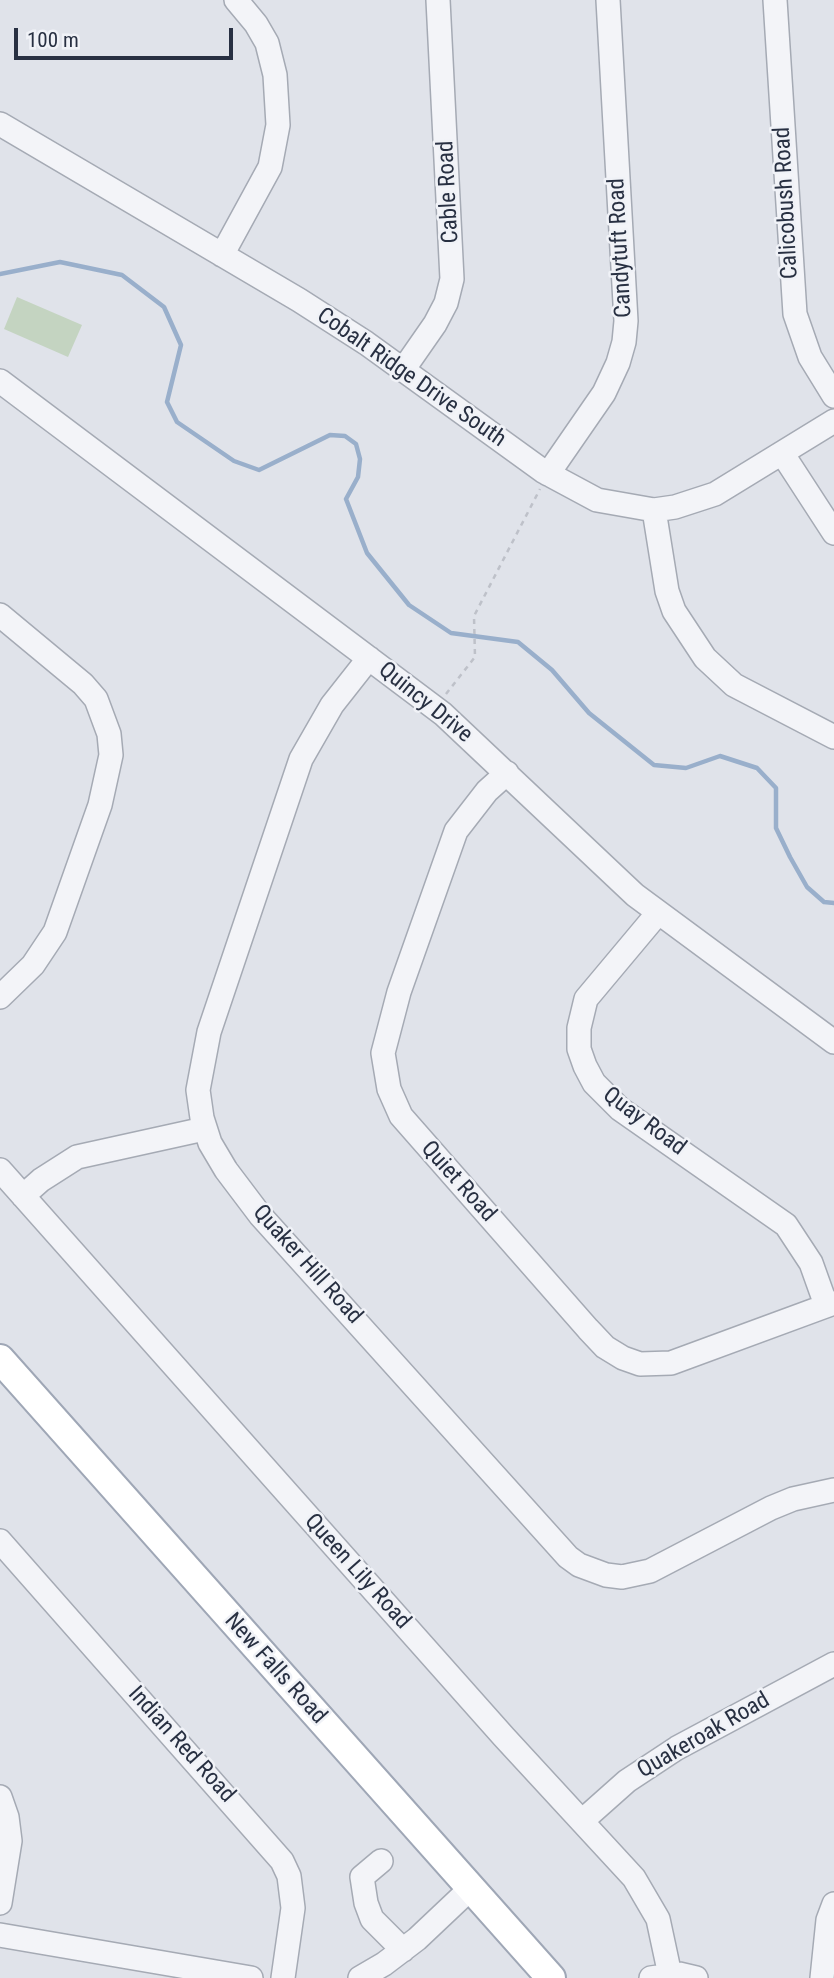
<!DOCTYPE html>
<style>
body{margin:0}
#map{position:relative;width:834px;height:1978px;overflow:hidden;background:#e0e3ea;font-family:"Roboto Condensed",sans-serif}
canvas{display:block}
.scale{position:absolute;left:14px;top:28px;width:219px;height:32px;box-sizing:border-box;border:4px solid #283042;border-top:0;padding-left:9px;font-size:21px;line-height:24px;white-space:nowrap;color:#283042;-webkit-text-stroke:5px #f0f2f7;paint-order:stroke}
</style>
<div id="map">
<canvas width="834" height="1978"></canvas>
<div class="scale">100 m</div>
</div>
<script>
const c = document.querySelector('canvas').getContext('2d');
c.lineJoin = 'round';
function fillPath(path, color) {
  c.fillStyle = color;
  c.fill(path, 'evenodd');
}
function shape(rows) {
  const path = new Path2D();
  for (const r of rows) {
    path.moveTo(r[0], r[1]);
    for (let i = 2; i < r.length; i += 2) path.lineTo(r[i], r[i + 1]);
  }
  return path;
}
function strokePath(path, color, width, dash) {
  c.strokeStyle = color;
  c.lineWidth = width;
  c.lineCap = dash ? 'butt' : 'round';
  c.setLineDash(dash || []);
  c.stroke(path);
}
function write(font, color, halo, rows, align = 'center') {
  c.font = font + ' "Roboto Condensed",sans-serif';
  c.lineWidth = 5;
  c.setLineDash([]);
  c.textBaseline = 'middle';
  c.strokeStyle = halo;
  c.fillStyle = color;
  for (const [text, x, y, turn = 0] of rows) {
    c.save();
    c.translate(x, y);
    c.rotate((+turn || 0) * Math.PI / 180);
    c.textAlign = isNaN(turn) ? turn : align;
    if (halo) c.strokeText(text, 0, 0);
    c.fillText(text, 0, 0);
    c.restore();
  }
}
fillPath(shape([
 [17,297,82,325,68,357,4,329]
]), '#c4d4c1');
strokePath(shape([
 [0,274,60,262,122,275,164,307,181,345,167,402,177,422,234,461,259,470,330,435,345,436,356,444,360,459,358,477,346,499,367,553,409,605,451,633,518,642,552,670,589,713,654,765,686,768,720,756,757,768,776,788,776,828,790,857,807,887,824,902,834,903]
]), '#99afcb', 4.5);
const minor = shape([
 [775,0,795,314,810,357,834,396],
 [0,124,299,300,366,343,543,471,597,500,654,510,675,507,715,494,834,421],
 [222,255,270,167,278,125,275,75,267,43,256,24,236,0],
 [403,370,435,324,446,303,452,279,438,0],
 [0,381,443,714,635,895,834,1042],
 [782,453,834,533],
 [548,474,604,393,618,363,624,342,626,321,608,0],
 [654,510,667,591,674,611,705,658,734,685,834,737],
 [0,615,83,684,96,699,109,734,111,755,100,805,55,932,33,965,0,997],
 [369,658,332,705,301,759,209,1032,198,1090,202,1118,210,1143,226,1170,260,1215,568,1557,579,1565,606,1575,622,1577,650,1571,771,1508,793,1499,834,1490],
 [507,773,487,791,456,831,399,992,383,1053,389,1089,401,1116,588,1329,605,1347,623,1358,640,1364,671,1363,834,1303],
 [658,913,586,999,579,1028,579,1049,585,1066,594,1083,620,1109,786,1225,811,1263,826,1305],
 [0,1170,504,1737,634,1878,658,1919,670,1975],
 [23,1196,41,1180,77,1157,204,1129],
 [0,1541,282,1861,289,1876,293,1908,283,1978],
 [0,1797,7,1817,10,1841,0,1903],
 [582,1821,627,1781,677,1748,834,1664],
 [381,1861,362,1877,366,1903,372,1919,403,1950],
 [0,1935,251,1978],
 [360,1978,384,1964,417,1939,471,1888],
 [651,1978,679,1974,696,1978],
 [822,1978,828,1920,834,1904]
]);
const major = shape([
 [0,1359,551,1978]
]);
strokePath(minor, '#a5aab4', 26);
strokePath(major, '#9fa7b6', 32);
strokePath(shape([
 [446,694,475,657,474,616,540,489]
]), '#bec1c9', 2.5, [5, 5]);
strokePath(minor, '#f3f4f8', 23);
strokePath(major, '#fff', 28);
write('23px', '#283042', '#f0f2f7', [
 ["Cable Road",449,192,-93],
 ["Calicobush Road",787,203,-93],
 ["Candytuft Road",621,248,-93],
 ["Cobalt Ridge Drive South",411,378,35],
 ["Quincy Drive",425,703,39],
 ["Quay Road",644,1122,37],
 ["Quiet Road",458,1182,48],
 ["Quaker Hill Road",307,1265,48],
 ["Queen Lily Road",357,1572,48],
 ["New Falls Road",275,1669,48],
 ["Quakeroak Road",704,1736,-30],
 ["Indian Red Road",181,1745,48]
]);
</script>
